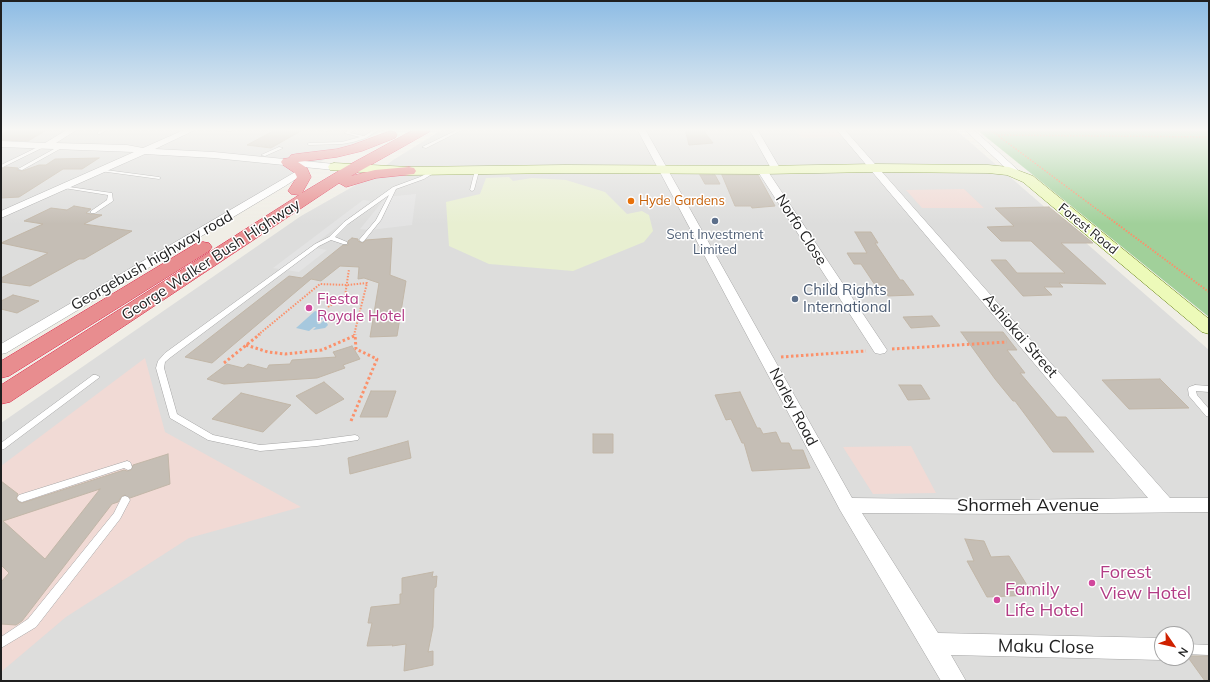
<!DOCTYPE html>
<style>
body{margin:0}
#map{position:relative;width:1210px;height:682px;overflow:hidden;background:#f0eee6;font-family:Mulish,sans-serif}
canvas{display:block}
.frame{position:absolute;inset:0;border:2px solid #1f1f1f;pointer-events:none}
.north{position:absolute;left:1154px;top:626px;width:40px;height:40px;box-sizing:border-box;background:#fff;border:1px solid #a5a5a5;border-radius:50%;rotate:124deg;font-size:11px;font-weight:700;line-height:16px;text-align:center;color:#1f1f1f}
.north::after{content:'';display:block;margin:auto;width:14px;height:18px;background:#cf2100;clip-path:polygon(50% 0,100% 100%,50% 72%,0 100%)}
</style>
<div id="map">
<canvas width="1210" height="682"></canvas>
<div class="frame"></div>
<div class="north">N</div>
</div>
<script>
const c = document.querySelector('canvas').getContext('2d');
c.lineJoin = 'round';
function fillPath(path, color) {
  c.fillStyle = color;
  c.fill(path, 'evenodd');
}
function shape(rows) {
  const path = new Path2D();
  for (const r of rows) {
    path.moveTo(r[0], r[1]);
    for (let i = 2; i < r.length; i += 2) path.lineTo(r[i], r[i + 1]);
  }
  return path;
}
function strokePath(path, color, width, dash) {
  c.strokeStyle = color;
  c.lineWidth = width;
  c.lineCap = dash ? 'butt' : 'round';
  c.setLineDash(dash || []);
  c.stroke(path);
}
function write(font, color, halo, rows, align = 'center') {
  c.font = font + ' Mulish,sans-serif';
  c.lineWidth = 3;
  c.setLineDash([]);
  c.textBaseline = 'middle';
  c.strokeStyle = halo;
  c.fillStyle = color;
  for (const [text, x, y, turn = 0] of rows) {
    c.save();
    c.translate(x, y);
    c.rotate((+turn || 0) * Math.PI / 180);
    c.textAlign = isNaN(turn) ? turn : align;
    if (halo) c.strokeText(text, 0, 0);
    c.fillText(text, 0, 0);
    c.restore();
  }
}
fillPath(shape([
 [1,129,386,129,302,171,1,353],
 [443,129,955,129,1209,350,1209,681,1,681,1,423,301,216,375,174,393,160],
 [1162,634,1186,634,1186,658,1162,658]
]), '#dddddc');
fillPath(shape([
 [795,129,835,129,842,137,802,138],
 [964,189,984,208,922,208,906,190],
 [145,358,165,432,301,507,189,538,66,617,1,672,1,466],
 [911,446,936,493,873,494,843,447]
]), '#f1dad5');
fillPath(shape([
 [509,177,513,181,532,178,566,180,605,192,627,214,642,211,649,215,653,231,644,242,573,271,489,264,449,246,446,202,480,194,486,178]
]), '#e8efd1');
fillPath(shape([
 [976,129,1209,129,1209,317]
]), '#a1d09a');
fillPath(shape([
 [416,194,412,225,370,230,360,229,386,197],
 [363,200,371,201,311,247,327,250,299,272,273,268]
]), '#e3e3e3');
fillPath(shape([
 [315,311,328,314,317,324,320,324,325,319,328,325,325,328,313,330,316,327,314,327,309,331,296,328]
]), '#a6c8de');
const building = shape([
 [11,129,48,129,28,141,1,140,1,134,11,129],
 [277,129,304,129,271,148,247,145,277,129],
 [685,129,702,129,713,143,689,145,685,129],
 [99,158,82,169,63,169,19,197,1,198,1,169,6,167,18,168,17,170,22,171,39,165,46,165,55,159,99,158],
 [700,175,715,175,720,184,705,184,700,175],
 [722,175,758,175,775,206,752,208,751,206,735,206,722,175],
 [74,206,91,209,86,213,91,214,102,215,84,224,132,231,84,259,79,259,30,286,1,282,1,278,48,253,1,243,43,224,24,221,51,208,67,210,74,206],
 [1049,207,1093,243,1061,243,1106,284,1059,283,1063,287,1044,287,1052,295,1023,296,991,260,1006,260,1017,273,1065,273,1031,241,1001,241,987,227,1014,226,995,208,1049,207],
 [855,232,871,232,878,243,875,243,900,280,903,280,914,295,888,296,881,285,875,285,861,264,854,264,847,253,867,253,855,232],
 [352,238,358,239,358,241,363,243,366,240,392,238,390,275,406,281,397,336,370,337,379,283,364,278,358,279,359,267,340,266,321,281,311,279,212,363,185,357,289,276,302,278,343,245,348,245,348,241,352,238],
 [13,295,39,301,17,313,1,309,1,301,13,295],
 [932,316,940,326,911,328,903,317,932,316],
 [961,332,1003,332,1017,350,1007,350,1025,373,1020,373,1057,417,1066,417,1094,452,1053,452,1015,401,1013,401,995,379,961,332],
 [352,346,360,359,343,365,345,368,317,378,224,384,207,379,227,364,243,368,248,364,267,369,269,365,290,364,292,360,336,357,333,352,352,346],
 [1160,379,1189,408,1129,409,1102,380,1160,379],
 [324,382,344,399,316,414,296,396,324,382],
 [899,385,921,385,930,399,908,400,899,385],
 [371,391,396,391,387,417,360,417,371,391],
 [740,392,757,428,760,428,763,434,776,432,781,443,789,443,792,450,803,450,810,468,752,471,744,443,742,443,731,419,726,420,715,395,740,392],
 [241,393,291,405,263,432,212,419,241,393],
 [593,434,613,434,613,453,593,453,593,434],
 [408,441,411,458,350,474,348,458,408,441],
 [168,454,170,484,130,498,125,495,122,496,118,502,112,504,22,621,16,625,1,624,1,582,9,573,1,565,1,481,18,494,16,499,19,502,22,503,124,470,127,471,131,470,133,465,168,454],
 [100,489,45,559,3,521,100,489],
 [965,539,984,541,991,557,1009,556,1033,595,987,597,967,561,974,561,965,539],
 [433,572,432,577,437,576,436,587,434,588,433,627,428,652,433,651,433,665,404,671,406,644,392,646,393,645,367,646,372,623,368,623,371,607,400,604,400,594,402,594,402,578,433,572],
 [1187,656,1209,656,1209,681,1205,681,1187,656]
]);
fillPath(building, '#c5beb5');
strokePath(building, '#c2b7a8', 1);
const lane = shape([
 [103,129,108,129,100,134,98,134,98,132,103,129],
 [215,129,232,129,233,130,231,131,217,130,215,129],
 [326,129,331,129,327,131,325,130,326,129],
 [351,129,356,129,350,133,364,136,375,129,380,129,366,138,353,142,342,144,309,145,307,144,309,143,342,142,360,137,344,133,351,129],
 [459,129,464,129,426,148,422,147,459,129],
 [46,143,50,144,1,168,1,165,46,143],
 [63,144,67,145,22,170,18,169,63,144],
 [279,147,283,148,265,156,261,155,279,147],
 [98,169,159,177,161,178,159,179,100,171,98,170,98,169],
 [433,170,437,171,424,179,396,189,381,220,364,241,362,242,359,240,376,220,389,195,348,224,335,237,347,242,347,244,343,244,331,240,319,246,171,357,165,362,164,368,177,414,213,435,260,445,317,440,355,435,358,436,359,438,358,440,317,446,260,451,208,440,170,418,156,368,158,361,165,353,315,244,329,237,344,222,393,187,420,177,433,170],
 [475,170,479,171,474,190,472,191,470,190,475,170],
 [62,186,112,193,113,201,95,213,91,213,91,211,107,200,108,195,64,188,62,188,62,186],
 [93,375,96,375,100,377,4,449,1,450,1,443,93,375],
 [1195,385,1209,386,1209,392,1196,391,1197,395,1209,409,1209,417,1206,416,1189,396,1188,389,1189,387,1195,385],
 [127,461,130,462,131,464,132,467,131,469,128,470,124,468,22,502,19,501,17,498,19,495,127,461],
 [125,496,128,497,130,500,120,519,36,627,1,648,1,637,28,619,114,513,122,497,125,496],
 [1186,644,1209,645,1209,655,1186,654,1186,644]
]);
const street = shape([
 [68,129,78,129,56,143,127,145,143,148,186,129,197,129,155,149,214,152,334,164,339,167,334,170,214,158,145,154,1,218,1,211,134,152,1,147,1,141,45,143,68,129],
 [637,129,645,129,852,498,1012,500,1148,498,836,129,844,129,1170,498,1209,498,1209,512,1012,514,862,513,938,633,1162,638,1162,658,1167,658,1162,660,951,655,966,681,941,681,840,510,637,129],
 [749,129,757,129,781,170,779,172,773,172,749,129],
 [964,129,973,129,1019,171,1021,173,1019,175,1013,175,964,129],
 [762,167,767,170,887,350,885,353,880,354,875,353,873,350,757,170,762,167],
 [302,168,307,171,305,173,285,186,6,353,1,354,1,344,302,168]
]);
const secondary = shape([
 [334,163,409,167,565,165,762,166,875,164,988,165,1009,167,1033,176,1209,319,1209,334,1202,332,1023,182,1007,175,988,173,875,172,762,174,565,173,409,175,330,170,328,167,330,164,334,163]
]);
const highway = shape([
 [415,129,430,129,429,132,351,176,375,170,409,167,414,168,416,171,414,174,376,178,346,187,339,183,10,402,1,404,1,385,299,195,291,194,288,191,297,177,295,173,283,165,281,162,283,159,289,158,291,155,296,154,337,149,352,145,390,131,395,132,397,135,395,138,362,151,337,157,298,162,307,168,311,177,302,193,347,166,415,129],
 [203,242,209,243,212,247,209,251,9,376,1,378,1,361,197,243,203,242]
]);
strokePath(lane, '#a6a6a6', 1);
strokePath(street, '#a6a6a6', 1);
strokePath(secondary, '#5a7903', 1);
strokePath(highway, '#dd2346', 1);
strokePath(shape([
 [989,129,1110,219],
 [998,135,1209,137]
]), '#fb916b', 1.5, [1.5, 1.5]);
strokePath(shape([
 [1109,218,1209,292],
 [328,307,345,296,349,269],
 [258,335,320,284,347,285,367,283,354,335]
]), '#fb916b', 2, [1.5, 1.5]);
strokePath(shape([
 [246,345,268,352,285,354,322,350,354,336],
 [892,349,1007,342],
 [781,357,866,351],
 [224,363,260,334],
 [351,421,377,359,356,349,355,334]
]), '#fb916b', 3, [2.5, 2.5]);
fillPath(lane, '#fff');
fillPath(street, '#fff');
fillPath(secondary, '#edfab9');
fillPath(highway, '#e88d8f');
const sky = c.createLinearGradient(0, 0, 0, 224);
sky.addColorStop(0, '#8dbce4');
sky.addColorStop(0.58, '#f8f7f4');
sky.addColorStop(1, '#f8f7f400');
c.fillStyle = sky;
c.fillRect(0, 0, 1210, 224);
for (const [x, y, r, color] of [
 [631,201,4,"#e8710a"],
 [715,221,4,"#5c6f8a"],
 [795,299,4,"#5c6f8a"],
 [309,308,4,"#d1479c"],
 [1092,583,4,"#d1479c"],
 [997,600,4,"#d1479c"]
]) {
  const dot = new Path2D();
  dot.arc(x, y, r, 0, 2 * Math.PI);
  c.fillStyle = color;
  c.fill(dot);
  strokePath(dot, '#fff', 1.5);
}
write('13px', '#c56008', '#fff', [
 ["Hyde Gardens",639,201]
], 'left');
write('13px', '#1f1f1f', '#fff', [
 ["Forest Road",1088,229,39]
]);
write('13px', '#4e5e75', '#fff', [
 ["Sent Investment",715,235],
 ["Limited",715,250]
]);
write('15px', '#1f1f1f', '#fff', [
 ["Norfo Close",801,230,57],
 ["George Walker Bush Highway",211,260,-33],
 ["Georgebush highway road",152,261,-30],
 ["Ashiokai Street",1020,336,49],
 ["Norley Road",793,407,62]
]);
write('15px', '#4e5e75', '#fff', [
 ["Child Rights",803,290],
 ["International",803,307]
], 'left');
write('15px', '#b23c85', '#fff', [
 ["Fiesta",317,299],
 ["Royale Hotel",317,316]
], 'left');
write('18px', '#1f1f1f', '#fff', [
 ["Shormeh Avenue",1028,506],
 ["Maku Close",1046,647,1]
]);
write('18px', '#b23c85', '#fff', [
 ["Forest",1100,573],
 ["View Hotel",1100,594],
 ["Family",1005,590],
 ["Life Hotel",1005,611]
], 'left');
</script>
